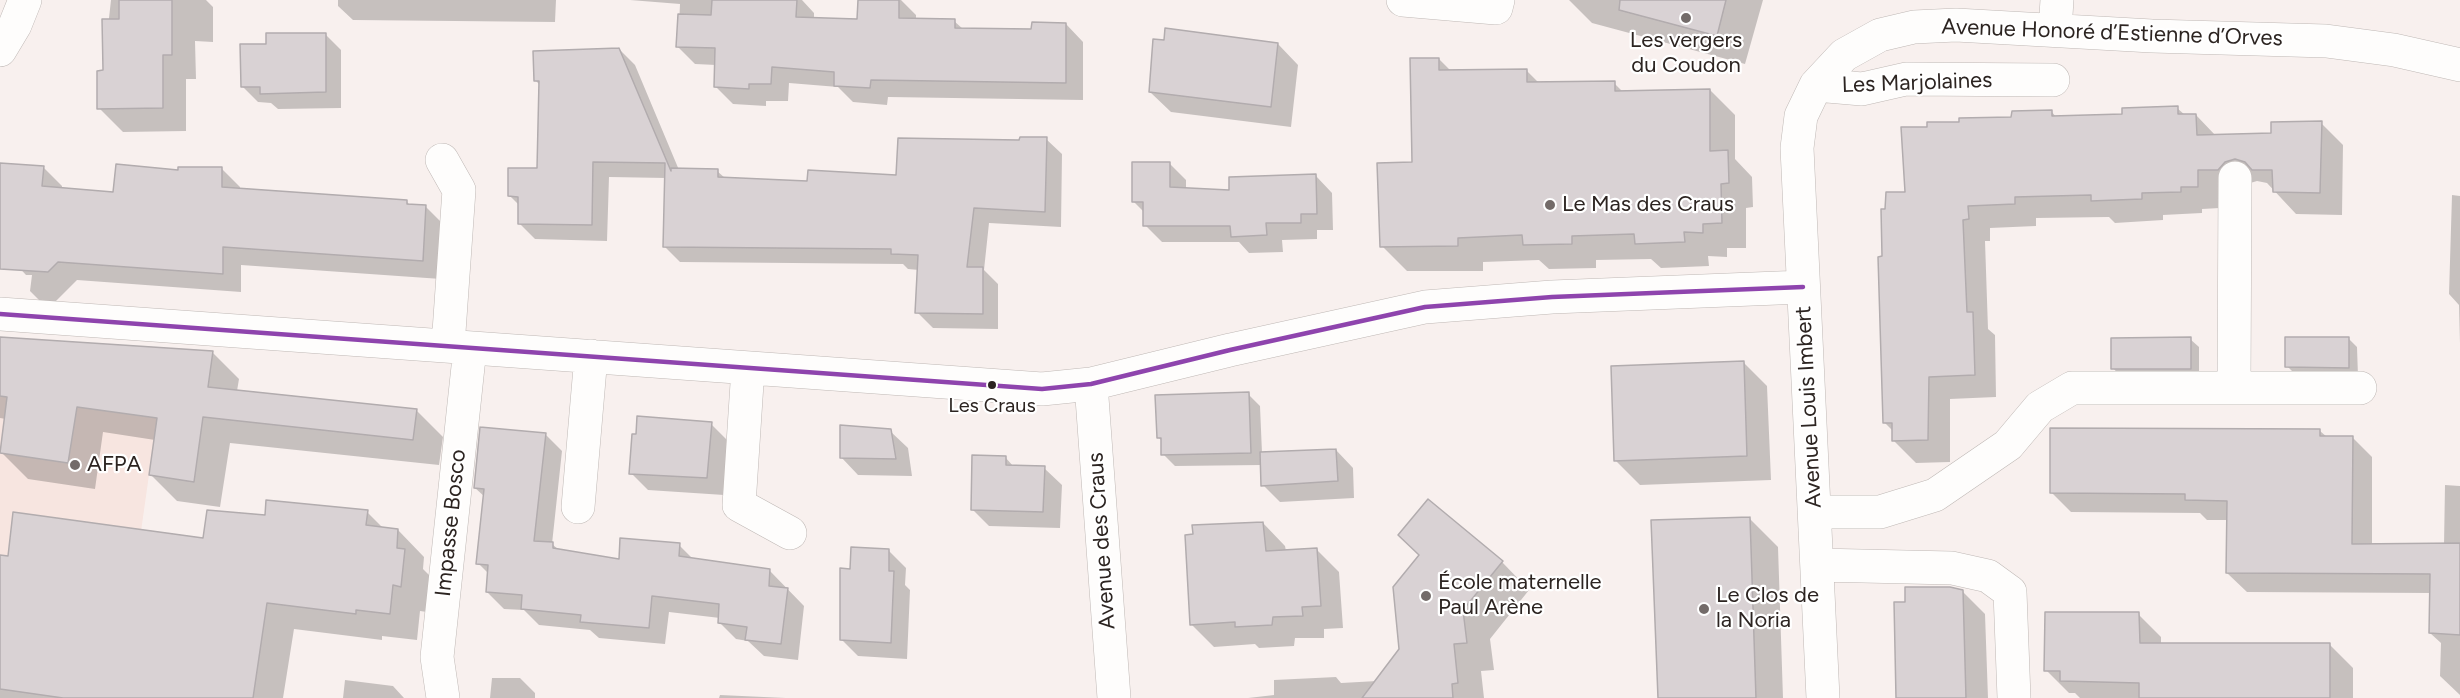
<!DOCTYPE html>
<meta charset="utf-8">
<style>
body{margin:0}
canvas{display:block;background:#f8f0ee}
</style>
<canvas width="2460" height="698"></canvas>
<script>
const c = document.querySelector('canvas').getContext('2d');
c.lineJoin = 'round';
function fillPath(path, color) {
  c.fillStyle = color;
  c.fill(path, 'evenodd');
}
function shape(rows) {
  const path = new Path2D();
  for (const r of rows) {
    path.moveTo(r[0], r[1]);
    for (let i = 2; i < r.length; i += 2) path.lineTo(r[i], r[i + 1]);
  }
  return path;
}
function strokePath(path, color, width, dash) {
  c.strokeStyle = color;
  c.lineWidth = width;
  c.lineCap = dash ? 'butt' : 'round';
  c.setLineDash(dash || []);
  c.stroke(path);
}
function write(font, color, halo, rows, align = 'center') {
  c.font = font + ' Figtree,sans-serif';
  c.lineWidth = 4.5;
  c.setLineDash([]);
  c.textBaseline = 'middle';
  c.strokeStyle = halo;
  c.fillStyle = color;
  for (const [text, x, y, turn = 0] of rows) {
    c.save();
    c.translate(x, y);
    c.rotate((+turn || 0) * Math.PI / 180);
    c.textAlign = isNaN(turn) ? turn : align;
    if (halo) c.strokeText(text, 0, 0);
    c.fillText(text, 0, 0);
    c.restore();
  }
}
fillPath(shape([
 [0,396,157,418,135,574,117,526,13,512,8,556,0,555]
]), '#f7e5e0');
fillPath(shape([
 [111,0,206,0,213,7,213,42,195,41,196,79,186,79,186,131,123,132,99,108],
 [338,0,556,0,555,22,353,20,338,6],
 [630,0,802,0,814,13,814,19,859,20,860,0,901,0,916,15,916,20,954,21,963,29,1033,31,1066,24,1083,42,1083,100,888,97,887,105,853,102,838,87,789,83,788,101,766,101,766,106,733,104,716,87,716,65,695,64,678,47,680,4],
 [1569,0,1763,0,1745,64,1592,23],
 [325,34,341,50,341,108,278,109,271,103,258,102,242,86,267,46],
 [1278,44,1298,65,1291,127,1171,112,1150,92],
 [619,49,635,65,679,170,717,171,725,178,809,182,898,177,1020,141,1046,139,1062,154,1061,227,989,223,984,270,998,284,998,329,933,328,917,312,919,270,908,269,903,264,680,262,664,246,666,178,609,177,607,241,535,239,519,223,519,205,509,195,538,169,540,85,536,81],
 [1439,59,1451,71,1526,70,1539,83,1614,83,1623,92,1710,90,1735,115,1735,159,1752,177,1753,207,1746,208,1746,248,1727,248,1727,257,1708,256,1709,266,1661,268,1651,259,1596,260,1596,268,1549,269,1539,260,1483,262,1483,271,1407,271,1382,246,1413,163],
 [2177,108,2185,115,2196,115,2216,136,2273,134,2321,123,2343,145,2342,215,2296,214,2267,183,2257,181,2247,184,2220,208,2202,209,2202,213,2163,215,2163,220,2115,223,2109,217,2036,218,2036,226,1990,228,1990,241,1985,241,1988,329,1995,335,1996,397,1950,399,1950,462,1916,463,1894,441,1894,432,1885,423,1884,258,1887,210,1906,193,1929,129,2051,111,2057,118,2124,115],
 [0,164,43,167,62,186,62,189,114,194,179,171,221,168,240,187,240,191,406,201,410,205,425,206,444,225,441,279,241,265,241,292,77,280,48,309,30,291,32,275,26,275,0,247],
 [1170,164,1186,180,1186,190,1231,192,1316,176,1332,193,1333,230,1317,230,1317,239,1282,240,1283,252,1249,253,1239,242,1162,242,1145,225,1145,213,1133,201],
 [2452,195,2460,196,2460,344,2459,305,2449,294],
 [0,338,212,352,239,379,237,391,416,410,443,437,439,465,230,443,220,507,177,501,150,474,155,440,103,432,95,489,28,479,2,453,6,419,0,418],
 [2348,338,2357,347,2358,376,2296,375,2287,366],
 [2190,339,2199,347,2199,377,2121,377,2113,368],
 [1743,362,1767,386,1771,480,1640,485,1616,461],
 [1248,394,1260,406,1262,453,1336,450,1353,468,1354,498,1280,502,1263,485,1262,465,1175,466,1163,454,1163,442,1158,437],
 [711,424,728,441,724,495,648,490,631,473],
 [890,431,908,448,912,476,858,475,841,457],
 [2320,431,2327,437,2352,437,2372,457,2372,545,2444,545,2445,485,2460,486,2460,695,2440,676,2441,643,2430,633,2431,593,2247,592,2227,573,2228,520,2207,520,2200,513,2071,512,2051,492],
 [545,434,562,451,552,544,560,551,620,560,679,545,694,560,770,571,804,606,798,660,764,656,748,641,736,639,719,622,720,618,669,612,665,644,599,638,590,630,539,625,524,610,504,609,487,592,489,574,478,563,485,497,475,488],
 [1005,457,1014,467,1044,468,1062,485,1060,528,989,526,972,509],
 [367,512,384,529,398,530,424,557,423,569,431,577,427,612,420,611,417,640,382,636,382,640,294,629,283,698,0,698,0,563,9,558,205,539,267,517],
 [1749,518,1778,547,1783,698,1659,698],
 [1263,523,1285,546,1286,551,1316,549,1339,572,1343,628,1324,629,1324,638,1295,638,1294,646,1259,648,1255,644,1214,647,1191,624],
 [888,550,906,568,905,585,910,590,907,659,858,656,841,639,851,571],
 [1502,562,1529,590,1490,639,1494,670,1481,671,1484,698,1248,698,1274,695,1274,680,1336,677,1341,683,1377,681],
 [1962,591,1985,614,1988,698,1897,698,1896,604],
 [2138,614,2161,637,2161,644,2330,645,2353,668,2353,698,2080,698,2075,693,2069,693,2046,670],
 [492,678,520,678,535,693,535,698,490,698],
 [345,680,393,686,404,698,343,698],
 [720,695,786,698,787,698,719,698]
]), '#0003');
const building = shape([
 [119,0,172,0,172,55,163,55,163,108,97,109,97,71,103,70,102,19,119,19,119,0],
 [712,0,797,0,796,17,857,19,858,0,899,0,899,18,955,19,955,28,1031,29,1032,22,1066,23,1066,83,871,80,870,88,834,86,834,72,772,67,771,84,749,84,749,89,714,87,715,48,676,47,678,14,711,15,712,0],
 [1620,0,1726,0,1717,36,1619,10,1620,0],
 [1165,28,1278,43,1271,107,1149,92,1153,39,1164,40,1165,28],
 [266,33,326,33,326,92,260,94,260,87,241,87,240,44,266,44,266,33],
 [619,48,671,171,671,168,718,169,718,177,807,181,808,170,896,175,898,138,1019,140,1020,137,1047,137,1045,212,974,208,967,267,983,267,983,314,915,313,918,255,891,254,891,249,663,247,665,163,593,162,592,225,518,224,518,197,508,196,508,168,537,168,539,81,534,81,533,51,619,48],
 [1410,58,1439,58,1439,70,1527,69,1527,82,1615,81,1615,91,1710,89,1710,151,1728,150,1729,183,1721,184,1722,223,1703,224,1703,233,1684,232,1685,242,1635,244,1634,234,1572,236,1572,244,1523,245,1522,235,1458,238,1458,246,1380,247,1377,163,1412,162,1410,58],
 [2178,106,2178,114,2196,114,2197,135,2271,133,2271,122,2322,121,2320,193,2273,192,2272,170,2252,170,2245,162,2235,159,2225,162,2218,170,2198,170,2198,187,2181,187,2181,192,2142,193,2142,199,2091,201,2091,195,2015,197,2015,204,1968,206,1969,219,1963,220,1967,312,1973,312,1975,375,1929,377,1928,440,1892,441,1892,423,1883,423,1878,257,1882,256,1881,209,1885,209,1886,192,1905,192,1901,127,1927,127,1927,122,1959,122,1959,118,2011,117,2012,111,2052,110,2052,116,2122,114,2122,108,2178,106],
 [1132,162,1170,162,1170,187,1229,190,1229,177,1316,174,1317,214,1301,214,1301,223,1266,223,1267,235,1231,237,1230,226,1143,226,1143,202,1132,202,1132,162],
 [0,163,44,166,42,186,113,192,116,164,178,170,178,167,222,167,222,187,407,200,407,204,426,205,423,261,223,247,223,274,58,262,48,272,0,269,0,163],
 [0,337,213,351,208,387,417,409,413,440,203,417,194,482,149,475,157,418,77,407,68,463,0,453,7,397,0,396,0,337],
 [2191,337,2191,369,2111,369,2111,338,2191,337],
 [2285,337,2349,337,2349,368,2285,367,2285,337],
 [1744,361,1747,456,1614,461,1611,366,1744,361],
 [1249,392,1251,453,1161,455,1161,438,1157,438,1155,395,1249,392],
 [637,416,712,422,707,478,629,474,632,434,636,434,637,416],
 [840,425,891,429,896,459,840,458,840,425],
 [480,427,546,433,534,541,553,542,553,548,619,559,620,538,680,543,679,556,770,569,769,586,788,588,781,644,745,640,747,627,718,623,719,604,652,596,649,628,580,622,581,615,521,609,522,595,486,592,488,565,476,564,484,489,474,488,480,427],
 [2050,428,2320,429,2320,436,2353,436,2352,544,2460,543,2460,635,2429,633,2430,574,2226,573,2227,501,2185,500,2185,494,2050,493,2050,428],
 [1336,449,1338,481,1261,486,1260,452,1336,449],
 [972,455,1006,456,1006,465,1045,466,1043,512,971,510,972,455],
 [1428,499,1503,561,1463,610,1467,643,1454,644,1458,683,1452,684,1453,698,1362,698,1399,649,1393,587,1419,555,1398,535,1428,499],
 [266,500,368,510,366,525,398,529,397,548,405,549,401,587,393,585,390,614,356,610,356,614,267,603,253,698,63,698,0,689,0,555,8,556,13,512,203,538,207,510,265,515,266,500],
 [1750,517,1756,698,1658,698,1651,520,1750,517],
 [1263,522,1266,551,1317,548,1321,606,1302,607,1303,616,1273,617,1272,625,1235,627,1235,622,1190,625,1185,535,1193,534,1192,525,1263,522],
 [851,547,889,549,889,571,894,571,891,643,840,640,840,568,850,569,851,547],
 [1905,587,1950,587,1963,590,1966,698,1896,698,1894,602,1905,602,1905,587],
 [2045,612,2139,612,2140,643,2330,643,2330,698,2139,698,2139,683,2060,681,2060,671,2044,671,2045,612]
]);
fillPath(building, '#d9d2d4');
strokePath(building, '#b2acae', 1.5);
const minor = shape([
 [1403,0,1496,8,1498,0],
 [2055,30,2057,0],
 [0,50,15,25,25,0],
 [1816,85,1862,89,1906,79,2053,80],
 [442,160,459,190,448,346],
 [0,314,1042,389,1091,384,1230,350,1425,307,1552,297,1803,287],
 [748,368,739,505,790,533],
 [1091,384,1114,698],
 [2234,388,2235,178],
 [578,507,591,356],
 [1815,512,1880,512,1935,495,2008,445,2040,407,2072,388,2360,388],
 [1817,565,1952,568,1988,576,2010,592,2014,698],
 [443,698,437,657,470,348],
 [1823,698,1797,148,1801,116,1816,85,1844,55,1880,35,1914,27,1956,25,2152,36,2326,41,2394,50,2460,65]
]);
strokePath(minor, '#bfb8b5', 34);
strokePath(minor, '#fefdfc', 33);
strokePath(shape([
 [0,314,1042,389,1091,384,1230,350,1425,307,1552,297,1803,287]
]), '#8e44ad', 4.5);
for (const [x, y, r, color] of [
 [1686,18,6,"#736b69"],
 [1550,205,6,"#736b69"],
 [992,385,5,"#2c2421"],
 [75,465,6,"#736b69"],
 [1426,596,6,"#736b69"],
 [1704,609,6,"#736b69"]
]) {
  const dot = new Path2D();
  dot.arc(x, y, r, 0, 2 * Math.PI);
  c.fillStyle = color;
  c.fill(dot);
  strokePath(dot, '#fff', 2);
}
write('20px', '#2c2421', '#fff', [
 ["Les Craus",992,406]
]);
write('22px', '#2c2421', '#fff', [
 ["Avenue Honoré d’Estienne d’Orves",2112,33,2],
 ["Les Marjolaines",1917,83,-2],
 ["Avenue Louis Imbert",1809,407,-93],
 ["Impasse Bosco",451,523,-84],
 ["Avenue des Craus",1102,541,-94]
]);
write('22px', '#2c2421', '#fff', [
 ["Les vergers",1686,41,"center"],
 ["du Coudon",1686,66,"center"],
 ["Le Mas des Craus",1562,205],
 ["AFPA",87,465],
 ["École maternelle",1438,583],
 ["Paul Arène",1438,608],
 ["Le Clos de",1716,596],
 ["la Noria",1716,621]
], 'left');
</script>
